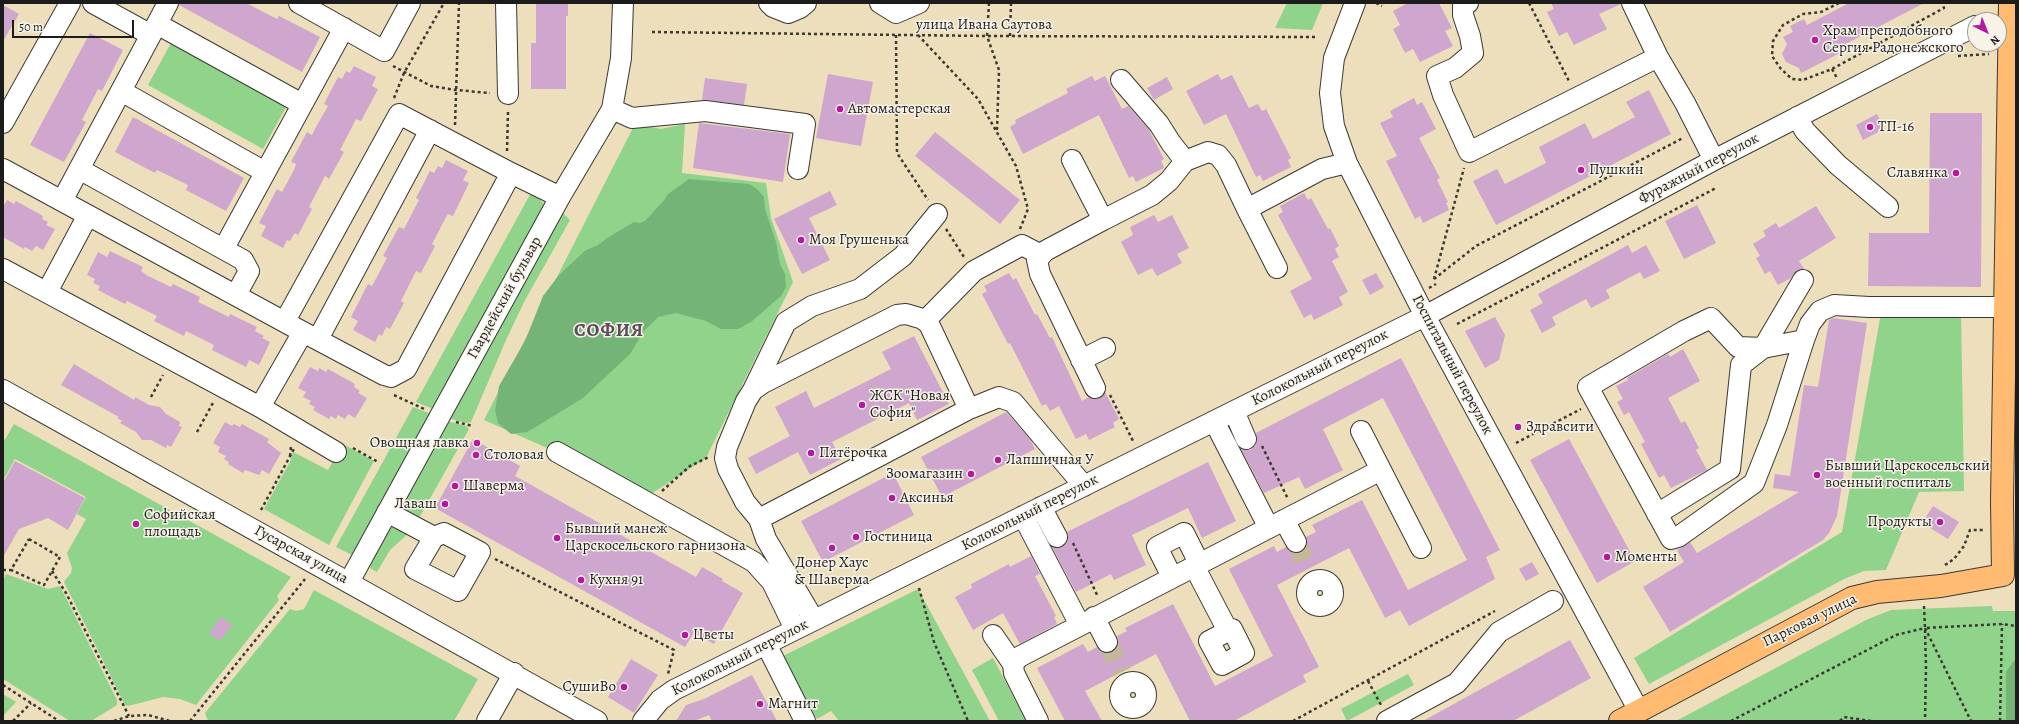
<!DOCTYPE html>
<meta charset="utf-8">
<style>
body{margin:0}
#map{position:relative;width:2019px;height:724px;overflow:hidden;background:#eddebc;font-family:Alegreya,serif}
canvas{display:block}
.frame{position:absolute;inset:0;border:4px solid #1c1c1c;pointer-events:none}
.north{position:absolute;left:1967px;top:12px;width:40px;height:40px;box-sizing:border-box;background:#f7f3e8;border:1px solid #9f9d96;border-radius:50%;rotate:137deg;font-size:11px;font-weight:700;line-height:16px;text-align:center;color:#1c1c1c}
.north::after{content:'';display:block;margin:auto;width:14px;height:18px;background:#b5179e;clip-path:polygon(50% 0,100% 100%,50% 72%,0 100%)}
.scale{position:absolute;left:12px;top:20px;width:122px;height:18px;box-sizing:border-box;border:2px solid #1c1c1c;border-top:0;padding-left:5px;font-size:12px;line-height:14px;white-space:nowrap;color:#1c1c1c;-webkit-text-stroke:3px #f7f3e8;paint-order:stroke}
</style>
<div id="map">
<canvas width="2019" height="724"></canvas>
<div class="frame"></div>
<div class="north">N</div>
<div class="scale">50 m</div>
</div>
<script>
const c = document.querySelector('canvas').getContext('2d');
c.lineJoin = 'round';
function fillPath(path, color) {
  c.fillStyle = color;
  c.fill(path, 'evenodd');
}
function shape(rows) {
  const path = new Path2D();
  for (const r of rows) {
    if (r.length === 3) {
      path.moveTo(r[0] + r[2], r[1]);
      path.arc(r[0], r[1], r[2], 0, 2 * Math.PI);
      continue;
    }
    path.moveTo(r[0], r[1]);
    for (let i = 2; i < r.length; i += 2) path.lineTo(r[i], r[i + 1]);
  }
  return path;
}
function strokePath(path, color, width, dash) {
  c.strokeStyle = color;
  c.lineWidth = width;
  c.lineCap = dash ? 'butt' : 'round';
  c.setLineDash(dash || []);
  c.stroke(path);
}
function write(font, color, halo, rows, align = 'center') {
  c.font = font + ' Alegreya,serif';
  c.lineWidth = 3;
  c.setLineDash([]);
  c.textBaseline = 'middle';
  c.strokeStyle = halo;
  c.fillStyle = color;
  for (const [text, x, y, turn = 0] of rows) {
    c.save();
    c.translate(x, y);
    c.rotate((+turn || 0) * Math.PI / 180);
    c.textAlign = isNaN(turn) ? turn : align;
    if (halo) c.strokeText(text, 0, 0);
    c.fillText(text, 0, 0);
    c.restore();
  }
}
fillPath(shape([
 [1287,3,1323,3,1312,30,1275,28],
 [171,43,286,107,263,149,148,85],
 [635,124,661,129,685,124,682,173,766,183,771,218,793,282,706,458,651,494,484,420],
 [532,191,545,205,433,409,416,402],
 [562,212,570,220,524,302,506,340,471,422,466,423,452,419,449,417],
 [1961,311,1964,491,1919,492,1886,570,1864,571,1844,579,1649,684,1634,658,1842,532,1881,313],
 [413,407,431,414,352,555,336,547],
 [447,421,466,426,469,429,418,520,401,504],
 [14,424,291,577,277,596,279,600,196,705,180,699,163,697,128,706,125,705,64,582,71,573,72,568,67,553,86,519,77,514,86,497,15,459,3,481,3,443],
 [343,444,374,461,329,545,264,509,290,462,293,452,328,470],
 [390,527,410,532,390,550,377,572,370,568,372,562],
 [6,574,48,589,60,586,117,700,117,705,91,721,70,721,3,679,3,581],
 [918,589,990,721,839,721,831,711,817,719,781,657],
 [314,590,478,679,454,721,208,721,205,713,290,609,297,611,304,609],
 [1992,606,1993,611,2016,611,2016,721,1676,721,1866,620,1891,610],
 [993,658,1026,721,999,721,972,670],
 [1408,674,1414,685,1347,721,1341,709],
 [3,694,16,702,3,716]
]), '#90d38b');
fillPath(shape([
 [689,179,749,184,757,189,764,197,765,209,776,242,780,264,785,274,786,287,781,296,751,322,738,329,721,329,706,321,676,313,658,317,644,331,630,354,583,398,534,428,527,432,511,434,498,423,495,410,499,386,525,341,543,296,559,275,586,250,598,245,607,238,634,222,640,223,645,221,665,199,668,194],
 [2016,658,2016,721,2006,721,2006,672]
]), '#74b577');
fillPath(shape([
 [179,3,246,3,277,19,279,16,320,37,302,72,179,5],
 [536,3,568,3,568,16,566,16,566,89,531,89,531,43,536,43],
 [1408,3,1439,3,1452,28,1445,31,1453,46,1420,62,1413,49,1405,53,1393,29,1400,25,1393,11],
 [1551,3,1621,3,1621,4,1599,14,1607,29,1574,45,1567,32,1559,36,1547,12,1554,9],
 [1849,3,1924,3,1840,47,1842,52,1801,73,1799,68,1786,62,1782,54,1787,44,1783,37,1793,32,1790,26,1804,19,1807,25],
 [3,5,19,14,3,41],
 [90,33,123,50,102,91,98,89,82,120,86,122,64,162,30,145],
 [354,66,376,77,372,86,378,89,361,121,356,119,352,127,340,150,344,152,329,179,325,176,309,207,312,209,298,235,295,233,290,241,287,240,283,248,261,236,266,226,259,223,277,189,282,192,294,170,296,164,291,162,307,132,312,135,316,127,328,106,324,104,338,77,342,79,346,71,350,73],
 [828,74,873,82,861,146,816,138],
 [1218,74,1221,80,1232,75,1249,108,1258,104,1262,111,1266,109,1291,158,1288,160,1291,167,1263,181,1260,175,1256,177,1226,114,1204,125,1186,91],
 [1092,76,1095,81,1105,76,1122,109,1128,106,1149,130,1164,159,1161,161,1164,168,1136,182,1133,176,1129,178,1099,115,1023,154,1010,127,1016,123,1015,120,1068,93,1066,89],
 [1167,77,1173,89,1154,100,1147,88],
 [705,78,747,84,744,105,702,100],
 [1649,90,1671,134,1496,225,1473,181,1497,169,1505,184,1546,163,1539,147,1585,123,1593,139,1635,117,1626,102],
 [1414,98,1417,105,1422,102,1436,129,1419,138,1440,178,1437,180,1448,202,1446,203,1449,210,1423,223,1420,216,1415,219,1386,161,1397,156,1380,123,1393,117,1390,111],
 [1930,113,1982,113,1981,287,1868,286,1869,233,1929,233],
 [1877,114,1884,129,1863,140,1856,125],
 [133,117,244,178,226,211,186,190,188,185,157,170,155,173,115,152],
 [699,123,790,134,783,182,693,168],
 [935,132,1020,200,1000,224,915,156],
 [446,160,468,171,463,180,469,183,453,216,448,214,444,221,432,244,435,246,421,273,416,271,401,301,404,303,390,329,386,327,382,336,379,334,375,342,353,330,358,321,351,317,368,284,372,286,387,258,383,256,399,227,404,229,419,200,416,198,430,171,434,173,438,166,442,168],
 [830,191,837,205,809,218,830,260,802,274,774,219],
 [1304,193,1308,200,1311,198,1328,229,1330,228,1339,246,1335,249,1339,257,1332,261,1348,292,1339,297,1343,305,1314,320,1311,314,1304,318,1290,291,1312,279,1278,215,1283,212,1280,206],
 [7,200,14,204,16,201,43,216,42,219,48,222,46,225,55,229,43,250,36,246,32,251,25,247,24,249,3,237,3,207],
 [1697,205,1716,243,1684,259,1665,221],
 [1816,206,1836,238,1799,261,1804,269,1797,270,1791,278,1778,285,1770,271,1765,274,1756,258,1760,256,1753,244,1766,236,1763,231,1776,223,1779,228],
 [1154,215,1158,222,1172,215,1189,248,1177,254,1182,263,1157,276,1152,268,1138,275,1121,242,1133,235,1130,227],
 [1628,245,1632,253,1646,245,1660,271,1644,279,1640,272,1606,290,1610,298,1591,308,1586,299,1552,317,1556,325,1542,333,1530,310,1543,303,1538,294],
 [110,251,143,267,141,271,148,276,171,287,173,284,200,297,198,302,229,317,230,314,257,327,255,331,264,336,262,338,270,342,259,365,249,360,246,367,212,350,214,345,186,331,184,336,154,321,157,316,127,301,125,304,98,290,100,286,93,283,95,279,87,275,98,252,107,257],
 [1009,273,1013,280,1016,278,1035,315,1037,314,1050,338,1052,337,1082,401,1089,397,1094,399,1100,398,1105,392,1119,419,1113,423,1115,427,1089,440,1086,434,1076,439,1059,406,1050,411,1046,404,1042,406,1010,343,1008,344,982,294,987,291,984,286],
 [1376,273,1384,287,1370,295,1362,280],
 [1495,317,1505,335,1499,360,1485,368,1465,331],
 [1833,318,1867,323,1837,516,1829,533,1823,540,1670,632,1643,587,1684,562,1677,550,1681,548,1690,542,1697,553,1799,492,1773,488,1775,474,1790,476,1804,385,1818,387,1829,320],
 [914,336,949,404,917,420,909,403,832,442,841,459,810,475,798,452,756,474,748,458,790,436,775,407,806,391,814,408,891,369,882,352],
 [1683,349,1700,381,1668,398,1681,423,1685,421,1699,448,1696,450,1707,470,1671,488,1664,475,1659,478,1641,444,1645,442,1629,412,1624,415,1617,402,1623,399,1616,386,1628,380,1627,378,1668,354,1670,357],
 [1401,358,1500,550,1486,557,1495,579,1409,626,1400,610,1385,618,1349,548,1277,585,1319,667,1303,675,1306,682,1234,721,1190,721,1156,654,1085,691,1102,721,1065,721,1037,668,1083,644,1088,652,1097,647,1101,652,1112,652,1117,648,1118,642,1117,636,1127,631,1125,628,1173,604,1215,686,1273,656,1229,569,1274,546,1277,552,1286,547,1290,552,1301,552,1306,548,1306,537,1316,532,1312,525,1362,500,1408,590,1467,560,1383,398,1323,429,1343,470,1305,489,1299,477,1264,493,1241,449,1250,450,1255,446,1257,440,1256,433],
 [74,364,134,400,135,397,149,405,160,407,166,414,180,422,179,426,182,427,171,447,167,445,166,448,151,440,142,440,136,432,120,423,122,421,117,418,119,417,61,385],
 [310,367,318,371,319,368,326,372,328,369,355,384,354,387,360,391,358,393,367,398,355,418,348,414,345,419,338,415,336,419,331,416,329,419,313,410,315,407,309,404,311,401,303,397,306,392,298,388],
 [1006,412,1030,439,1035,449,942,497,921,457],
 [225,422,232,426,234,424,240,427,242,424,269,439,267,442,281,453,269,474,262,470,259,475,245,470,243,473,228,464,229,462,224,459,226,456,218,452,220,447,213,443],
 [473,439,520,466,515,476,696,577,702,567,723,579,722,581,743,593,714,644,694,633,685,647,435,508],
 [1569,439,1635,561,1597,583,1530,460],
 [15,461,85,498,68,530,48,518,19,529,3,557,3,483],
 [1208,462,1236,521,1202,538,1188,508,1132,535,1146,565,1114,580,1111,574,1076,592,1052,547,1062,547,1067,543,1068,538,1067,532],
 [893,473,914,515,823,562,801,521],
 [1933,506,1959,522,1948,539,1922,523],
 [1031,556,1040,574,1035,576,1056,616,1054,617,1057,624,1020,644,1003,613,973,630,955,597,972,588,971,584,1009,564,1010,567],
 [1532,562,1539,574,1526,581,1519,569],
 [221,617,232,625,220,641,209,633],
 [1570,640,1591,678,1513,721,1423,721],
 [631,659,658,675,634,713,608,697],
 [752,675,777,721,712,721,709,715,694,721,676,721,686,705,704,699]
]), '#cfa6ce');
strokePath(shape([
 [1296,542,1309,569],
 [1107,642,1122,672]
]), '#c3b79c', 20, [20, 10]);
const minor = shape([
 [93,3,151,35],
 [299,3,384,51,410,3],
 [506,3,508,94],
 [769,3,773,7,788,13,800,8,806,3],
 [880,3,896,13,919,3],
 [1355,3,1334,58,1330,93,1334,126,1347,163,1425,316,1639,711],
 [1468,3,1463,6,1463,15,1470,36,1473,53,1455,68,1437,76,1443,95,1469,152,1658,57,1685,103,1714,160],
 [1632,3,1658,57],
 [157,24,302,104],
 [1121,80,1159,124,1171,143,1185,161,1208,152,1218,155,1226,165,1247,209],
 [121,91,265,172],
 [612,109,632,118,705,111,805,124,798,169],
 [1797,117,1805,131,1838,165,1888,207],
 [3,123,70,3],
 [1072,160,1103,220,1152,195,1169,181,1185,161],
 [3,169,303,332,384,375,391,377,406,369,511,173,560,197],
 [79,169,243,260,249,271,236,295],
 [62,201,168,3],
 [224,248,344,28],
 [1277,268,1247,209,1322,169,1347,163],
 [3,269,260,407,336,452],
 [1803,280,1763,348,1804,340,1810,324,1820,311,1834,305,1869,307,2016,307],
 [47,292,88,215],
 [285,321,399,114,511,173],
 [925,321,974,271,1022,245,1041,255],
 [318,339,430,130],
 [1763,348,1738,347,1711,318,1684,331,1588,387,1671,539,1678,537,1754,483,1777,425,1804,340],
 [1081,360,1105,348],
 [1095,388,1040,274,1037,260,1045,251,1103,220],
 [3,390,597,721],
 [753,390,786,322,812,306,860,289,903,256,937,214],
 [260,407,303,332],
 [1234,411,1246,439],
 [1214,421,1269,528],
 [1361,431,1421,548],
 [557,452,754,562,772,582,795,629],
 [1041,507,1057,537],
 [387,512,434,537,415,569,458,591,480,552,444,533,434,537],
 [1657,514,1730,469,1741,365,1763,348],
 [1023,516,1080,625],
 [759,519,745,502,728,469,725,458,727,447,746,401,753,390,763,383,897,315,906,314,923,319,929,324,969,409],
 [1284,520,1296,542],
 [1194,566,1228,631],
 [1172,577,1157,547,1184,533,1199,563],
 [1320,593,13],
 [349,582,560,197,612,109,621,58,623,3],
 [1094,617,1107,642],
 [814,620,766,539,759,519,969,409,999,397,1013,402,1084,486],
 [1232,629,1244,653,1222,665,1209,641,1232,629],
 [993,635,1013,664],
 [766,644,805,721],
 [1133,695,13],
 [487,721,514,673],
 [643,721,660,700,674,690,1425,316,1714,160,1975,26],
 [1038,721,1014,673,1013,664,1019,657,1381,470],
 [1387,721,1457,683,1499,632,1553,601]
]);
const major = shape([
 [1620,721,1852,598,1877,592,1941,586,2003,575,2002,501,2010,3]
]);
strokePath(minor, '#3b3934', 22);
strokePath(major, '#3b3934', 24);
strokePath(shape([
 [989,3,987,36,999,70,997,130],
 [1376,3,1382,6],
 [1529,3,1570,83],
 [1839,3,1821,12,1803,14,1783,25,1773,41,1772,56,1781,69,1792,79,1803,80,1832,69,1944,8,1942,3],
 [652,32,987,36,1317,37],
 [896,35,897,153,928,200],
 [918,35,978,99,1016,166,1028,209,1020,229],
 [1010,36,1011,3],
 [1958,56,1989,54],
 [393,66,431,86,456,90,490,93],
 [1832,69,1837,78],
 [394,98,404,73,444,3],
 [455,125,459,3],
 [507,151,508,112],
 [946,229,964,257],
 [1434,279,1476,246,1683,138],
 [1434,279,1464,168],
 [1429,288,1436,284],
 [1457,324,1716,188],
 [394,395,424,409],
 [1110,395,1133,441],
 [151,397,163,375],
 [456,422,473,426],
 [197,432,214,401],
 [1516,443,1581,409],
 [1262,446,1288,499],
 [353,448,378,462],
 [290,456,291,446],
 [662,491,690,466,709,457],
 [261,510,295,447],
 [29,539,60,557,44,585,11,570,29,539],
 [1073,543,1098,597],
 [495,559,674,650,668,674],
 [1945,565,1954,559,1964,546,1970,530,1984,530],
 [3,570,11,570],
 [52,571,66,593,129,716],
 [919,588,934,642,968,721],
 [1924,606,1925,628,2002,624,2016,626],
 [1925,628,1971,721],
 [1925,630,1926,667,1925,721],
 [1368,681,1381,705],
 [3,685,59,721],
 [13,721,31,703],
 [114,721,129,716,148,715,170,721],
 [190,721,305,579],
 [1293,721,1495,611],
 [1731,721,1896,635,1925,628],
 [1840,721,1844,717,1871,721],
 [2000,721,2002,624]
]), '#3b3934', 2.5, [3, 3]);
strokePath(minor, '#fff', 20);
strokePath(major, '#febb71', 22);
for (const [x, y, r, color] of [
 [1815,40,4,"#b5179e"],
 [840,109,4,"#b5179e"],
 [1870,127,4,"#b5179e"],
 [1581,170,4,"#b5179e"],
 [1956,173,4,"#b5179e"],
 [801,240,4,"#b5179e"],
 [862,405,4,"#b5179e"],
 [1518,427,4,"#b5179e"],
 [477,443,4,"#b5179e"],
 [811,453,4,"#b5179e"],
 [476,455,4,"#b5179e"],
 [998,460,4,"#b5179e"],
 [971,474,4,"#b5179e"],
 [1817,475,4,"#b5179e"],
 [455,486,4,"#b5179e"],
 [892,498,4,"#b5179e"],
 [445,504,4,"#b5179e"],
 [1940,522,4,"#b5179e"],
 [136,524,4,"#b5179e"],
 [856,537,4,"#b5179e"],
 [557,538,4,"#b5179e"],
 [832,548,4,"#b5179e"],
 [1607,557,4,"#b5179e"],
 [581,580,4,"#b5179e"],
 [685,635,4,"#b5179e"],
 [624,687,4,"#b5179e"],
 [760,704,4,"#b5179e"]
]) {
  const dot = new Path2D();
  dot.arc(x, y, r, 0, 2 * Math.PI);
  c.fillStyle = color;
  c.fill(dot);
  strokePath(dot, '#f7f3e8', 1.5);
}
write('15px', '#1c1c1c', '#f7f3e8', [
 ["улица Ивана Саутова",984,25],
 ["Фуражный переулок",1699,169,-28],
 ["Гвардейский бульвар",505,298,-61],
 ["Госпитальный переулок",1452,365,62],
 ["Колокольный переулок",1320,368,-27],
 ["Колокольный переулок",1030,513,-27],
 ["Гусарская улица",301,555,29],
 ["Парковая улица",1810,621,-26],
 ["Колокольный переулок",740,658,-27]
]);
write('15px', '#1c1c1c', '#f7f3e8', [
 ["Храм преподобного",1823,31],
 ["Сергия Радонежского",1823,48],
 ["Автомастерская",848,109],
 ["ТП-16",1878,127],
 ["Пушкин",1589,170],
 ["Славянка",1948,173,"right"],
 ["Моя Грушенька",809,240],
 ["ЖСК \"Новая",870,396],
 ["София\"",870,413],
 ["Здравсити",1526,427],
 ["Овощная лавка",469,443,"right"],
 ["Пятёрочка",819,453],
 ["Столовая",484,455],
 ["Лапшичная У",1006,460],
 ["Бывший Царскосельский",1825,466],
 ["военный госпиталь",1825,483],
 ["Зоомагазин",963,474,"right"],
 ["Шаверма",463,486],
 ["Аксинья",900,498],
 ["Лаваш",437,504,"right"],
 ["Софийская",144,515],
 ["площадь",144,532],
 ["Продукты",1932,522,"right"],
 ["Бывший манеж",565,529],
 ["Царскосельского гарнизона",565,546],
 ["Гостиница",864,537],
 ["Моменты",1615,557],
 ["Донер Хаус",832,563,"center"],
 ["& Шаверма",832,580,"center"],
 ["Кухня 91",589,580],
 ["Цветы",693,635],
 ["СушиВо",616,687,"right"],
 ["Магнит",768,704]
], 'left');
c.letterSpacing = '1px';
write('bold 19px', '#5b4c5a', '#f7f3e8', [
 ["СОФИЯ",609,331]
]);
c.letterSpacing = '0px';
</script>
